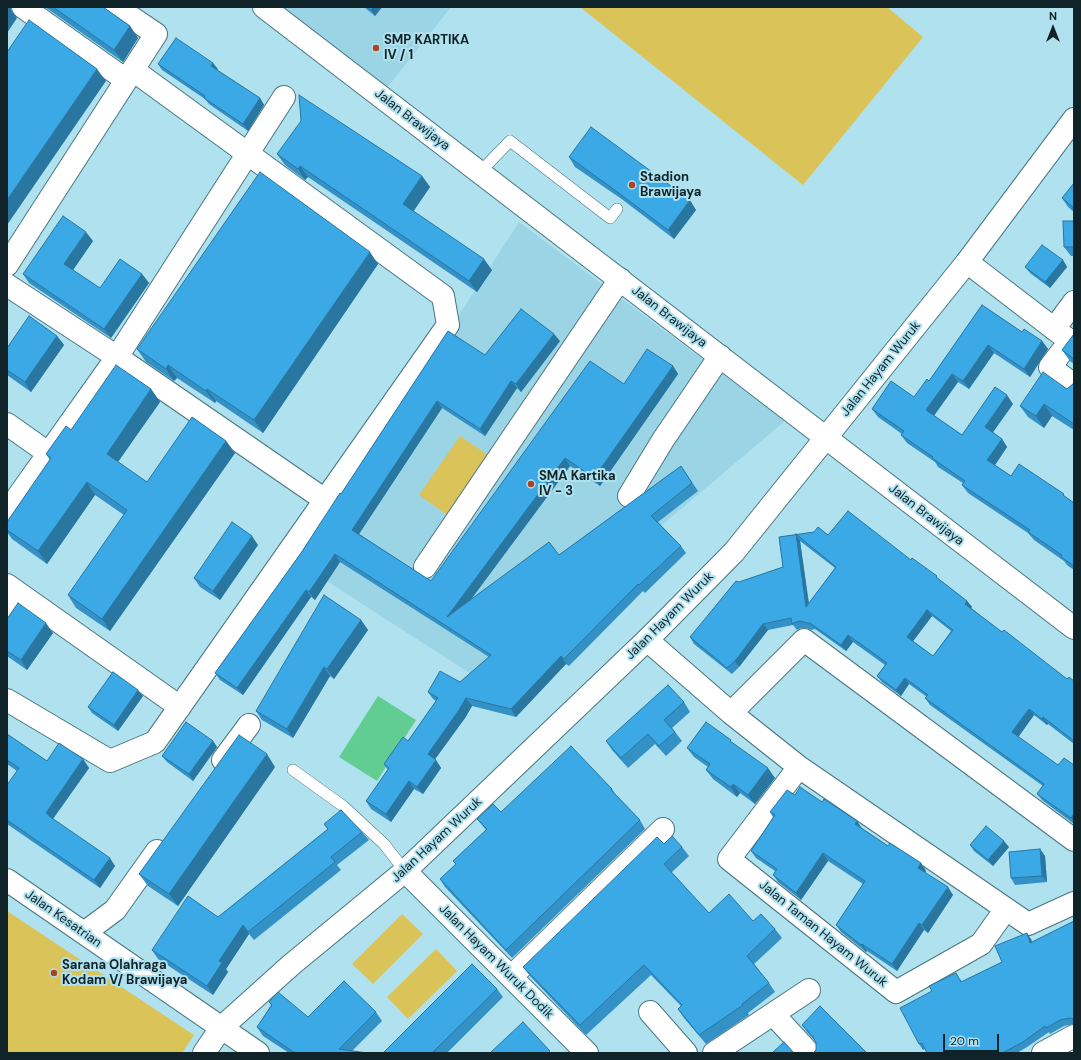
<!DOCTYPE html>
<style>
body{margin:0}
#map{position:relative;width:1081px;height:1060px;overflow:hidden;background:#b0e1ef;font-family:"DM Sans",sans-serif}
canvas{display:block}
.frame{position:absolute;inset:0;border:8px solid #102328;pointer-events:none}
.north{position:absolute;left:1033px;top:8px;width:40px;height:40px;-webkit-text-stroke:3px #b0e1ef;paint-order:stroke;rotate:0deg;font-size:11px;font-weight:700;line-height:16px;text-align:center;color:#102328}
.north::after{content:'';display:block;margin:auto;width:14px;height:18px;background:#102328;clip-path:polygon(50% 0,100% 100%,50% 72%,0 100%)}
.scale{position:absolute;left:943px;top:1034px;width:56px;height:18px;box-sizing:border-box;border:2px solid #102328;border-top:0;padding-left:5px;font-size:12px;line-height:14px;white-space:nowrap;color:#102328;-webkit-text-stroke:3px #b0e1ef;paint-order:stroke}
</style>
<div id="map">
<canvas width="1081" height="1060"></canvas>
<div class="frame"></div>
<div class="north">N</div>
<div class="scale">20 m</div>
</div>
<script>
const c = document.querySelector('canvas').getContext('2d');
c.lineJoin = 'round';
function fillPath(path, color) {
  c.fillStyle = color;
  c.fill(path, 'evenodd');
}
function shape(rows) {
  const path = new Path2D();
  for (const r of rows) {
    path.moveTo(r[0], r[1]);
    for (let i = 2; i < r.length; i += 2) path.lineTo(r[i], r[i + 1]);
  }
  return path;
}
function strokePath(path, color, width, dash) {
  c.strokeStyle = color;
  c.lineWidth = width;
  c.lineCap = dash ? 'butt' : 'round';
  c.setLineDash(dash || []);
  c.stroke(path);
}
function write(font, color, halo, rows, align = 'center') {
  c.font = font + ' "DM Sans",sans-serif';
  c.lineWidth = 4;
  c.setLineDash([]);
  c.textBaseline = 'middle';
  c.strokeStyle = halo;
  c.fillStyle = color;
  for (const [text, x, y, turn = 0] of rows) {
    c.save();
    c.translate(x, y);
    c.rotate((+turn || 0) * Math.PI / 180);
    c.textAlign = isNaN(turn) ? turn : align;
    if (halo) c.strokeText(text, 0, 0);
    c.fillText(text, 0, 0);
    c.restore();
  }
}
fillPath(shape([
 [283,7,451,7,386,89],
 [519,222,785,421,636,547,474,676,299,563]
]), '#9bd4e5');
fillPath(shape([
 [580,7,887,7,923,37,803,185],
 [460,436,495,460,453,519,419,495],
 [7,911,194,1035,182,1053,7,1053],
 [402,914,423,934,373,984,352,964],
 [436,949,457,971,408,1019,387,997]
]), '#dac459');
fillPath(shape([
 [378,696,416,720,377,781,339,757]
]), '#61cd92');
const service = shape([
 [480,172,510,141,610,218,617,209],
 [293,770,343,806,384,844,405,871]
]);
const minor = shape([
 [23,7,126,80],
 [967,262,1070,341,1050,367,1074,385],
 [7,265,156,34,116,7],
 [7,285,117,357,325,500],
 [1054,329,1074,302],
 [7,424,48,453],
 [629,496,663,440,720,356],
 [7,512,117,357,284,97],
 [425,567,620,279],
 [7,585,180,707],
 [7,611,18,593],
 [647,640,731,713,799,767,1028,924,1074,903],
 [7,700,110,761,155,742,448,325,443,296,133,70],
 [731,713,804,640,1074,840],
 [223,760,249,725],
 [799,767,729,859,896,992,981,944,1006,909],
 [405,871,587,1053],
 [7,880,258,1053],
 [84,933,115,910,157,851],
 [511,977,663,829],
 [650,1012,686,1053],
 [773,1014,809,1053],
 [714,1053,809,990],
 [1043,1053,1074,1036]
]);
const tertiary = shape([
 [264,7,1074,628],
 [204,1053,221,1028,291,965,405,871,647,640,734,552,967,262,1074,119]
]);
strokePath(service, '#487682', 12);
strokePath(minor, '#487682', 24);
strokePath(tertiary, '#487682', 24);
strokePath(service, '#fff', 11);
strokePath(minor, '#fff', 22);
strokePath(tertiary, '#fff', 22);
fillPath(shape([
 [45,7,103,7,130,26,138,38,123,62],
 [364,7,382,7,375,16],
 [213,63,217,70,260,98,264,105,248,131,209,104,205,99,162,70,158,64],
 [277,154,422,176,430,187,413,211,492,270,477,292,308,177,305,180,285,165],
 [569,157,696,210,674,239,623,200,575,167],
 [1074,183,1074,212,1068,207,1062,198],
 [1074,221,1074,256,1071,256,1064,247],
 [93,241,73,270,100,288,142,274,149,283,111,338,29,283,23,274],
 [1063,260,1067,267,1050,288,1030,273,1025,267],
 [378,264,263,433,216,401,215,403,177,378,174,381,146,362,137,349],
 [982,305,1022,332,1042,341,1048,349,1030,377,994,353,969,389,958,382,934,416,962,435,1013,404,993,432,1002,439,1007,447,995,465,1011,476,1067,498,1074,503,1074,570,1067,565,1064,561,1034,540,1028,533,968,493,962,485,963,483,938,467,935,462,907,443,901,435,902,434,878,417,872,409,914,397,929,381],
 [448,331,485,355,560,341,521,392,517,388,485,436,442,408,359,534,431,581,624,384,673,366,678,374,600,486,570,466,471,599,559,555,681,466,698,491,658,522,681,546,686,553,645,593,643,591,569,666,566,664,516,717,472,706,465,718,435,759,441,768,423,794,414,789,391,822,371,809,366,801,388,770,384,764,408,741,436,701,433,699,428,692,460,682,489,657,340,562,315,600,311,597,243,695,220,680,215,673,301,553,341,494],
 [1074,334,1074,364,1070,361,1062,350],
 [57,336,64,345,31,392,7,375,7,348],
 [1074,383,1074,430,1052,416,1044,428,1028,417,1020,406,1067,389],
 [151,389,160,402,118,462,147,482,226,441,235,453,110,631,76,608,68,595,124,515,95,495,47,564,12,539,7,532,7,522,50,460,46,454,71,430],
 [814,532,828,535,911,560,939,579,967,601,972,607,971,608,1002,632,1067,679,1074,681,1074,744,1048,724,1047,725,1034,715,1018,737,1058,765,1074,765,1074,824,1042,800,1037,794,1043,786,930,705,925,698,927,697,909,684,901,696,882,682,877,676,885,665,853,642,846,651,815,629,811,630,806,628,801,628,797,630,793,625,768,630,739,667,732,674,694,644,690,637,739,582,783,567,779,537],
 [800,541,835,568,809,603],
 [932,616,951,631,933,656,913,641],
 [258,545,220,600,200,587,194,578],
 [7,619,53,633,27,670,7,656],
 [361,620,368,630,334,679,330,676,293,738,262,720,256,711],
 [143,696,118,731,92,713,88,707],
 [684,702,690,712,672,728,682,741,666,756,655,744,628,768,612,750,606,741],
 [7,734,47,761,83,759,89,768,53,819,115,866,100,888,7,824,7,785,17,771,7,764],
 [213,741,217,747,193,781,167,762,162,756],
 [734,744,775,778,755,804,740,793,737,797,713,779,706,770,708,767,694,757,687,748],
 [275,767,178,906,148,886,139,874],
 [612,789,616,795,640,820,645,829,512,958,445,887,440,879,456,864,453,861,486,830,477,819,501,812],
 [795,795,862,828,888,846,921,863,926,871,925,872,953,895,928,933,924,930,897,971,867,951,866,952,841,932,836,925,863,884,828,861,801,900,778,882,773,875,775,871,756,858,751,851,773,817,770,812],
 [324,824,362,832,369,840,337,865,341,870,254,940,249,934,226,969,228,972,213,995,158,959,152,950,218,917,328,829],
 [664,844,682,847,689,856,671,873,709,913,753,921,775,929,782,938,754,964,769,983,775,992,748,1013,749,1015,706,1044,684,1018,678,1009,681,1006,651,975,586,1035,530,976,523,967],
 [970,845,1009,847,993,866,974,851],
 [1040,849,1045,856,1047,882,1015,885,1011,878],
 [1074,921,1074,1024,1064,1026,1050,1034,1049,1032,1027,1047,1017,1053,927,1053,925,1049,923,1050,919,1044,932,991,960,979,962,982,1002,962,1031,939,1032,942],
 [497,989,503,997,447,1053,383,1053],
 [269,1002,308,1017,376,1012,382,1021,352,1051,367,1053,289,1053,263,1036,257,1027,271,1005],
 [802,1025,867,1053,816,1050,816,1042,815,1041,807,1032]
]), '#3391c6');
fillPath(shape([
 [7,7,11,7,11,10,17,18,7,33],
 [373,7,382,7,375,16,371,10],
 [130,26,138,38,123,62,114,50],
 [213,63,218,69,216,72,211,66],
 [97,69,106,81,7,225,7,200],
 [260,98,264,105,248,131,243,124],
 [300,166,308,177,305,180,298,169],
 [422,176,430,187,411,215,403,204],
 [690,200,696,210,674,239,668,230],
 [86,232,93,241,71,273,64,264],
 [370,252,378,264,263,433,254,420],
 [484,259,492,270,477,292,469,281],
 [1063,260,1067,267,1050,288,1045,282],
 [142,274,149,283,111,338,104,329],
 [554,334,560,341,521,392,516,384],
 [57,336,64,345,31,392,25,382],
 [1042,341,1048,349,1030,377,1024,369],
 [988,345,994,353,969,389,963,381],
 [168,365,177,378,174,381,166,369],
 [673,366,678,374,600,486,594,478],
 [952,374,958,382,932,418,926,410],
 [511,381,517,388,485,436,480,429],
 [151,389,160,402,115,466,107,454],
 [207,389,216,401,215,403,206,391],
 [1007,395,1013,404,991,435,985,427],
 [437,401,442,408,357,537,352,530],
 [1044,404,1052,416,1044,428,1036,416],
 [1002,439,1007,447,993,468,987,460],
 [226,441,235,453,110,631,102,619],
 [565,458,570,466,452,625,447,617],
 [87,482,95,495,47,564,38,551],
 [796,534,800,541,810,614,806,607],
 [252,536,258,545,220,600,213,591],
 [335,554,340,562,315,600,309,592],
 [306,590,311,597,243,695,237,688],
 [967,601,972,607,969,610,965,604],
 [927,610,932,616,911,644,907,637],
 [361,620,368,630,334,679,327,669],
 [46,623,53,633,27,670,21,660],
 [763,624,768,630,739,667,735,661],
 [848,635,853,642,846,651,841,645],
 [561,656,566,664,516,717,511,709],
 [324,667,330,676,293,738,287,729],
 [905,678,909,684,901,696,896,690],
 [138,690,143,696,118,731,114,725],
 [466,698,472,706,465,718,433,762,428,754],
 [1029,709,1034,715,1017,739,1012,732],
 [1043,717,1048,724,1047,725,1042,719],
 [213,741,217,747,193,781,189,774],
 [267,754,275,767,178,906,169,894],
 [83,759,89,768,52,820,46,813],
 [436,760,441,768,423,794,417,787],
 [768,768,775,778,755,804,748,795],
 [409,781,414,789,391,822,386,814],
 [733,784,740,793,737,797,731,787],
 [1074,814,1074,822,1071,818],
 [857,821,862,828,855,824],
 [1004,841,1009,847,993,866,988,860],
 [1040,849,1045,856,1047,882,1042,876],
 [823,853,828,861,801,900,796,893],
 [110,858,115,866,100,888,94,880],
 [921,863,926,871,923,875,918,868],
 [948,887,953,895,928,933,922,925],
 [919,923,924,930,897,971,892,964],
 [243,925,249,934,226,969,228,972,213,995,207,986,219,961],
 [1027,933,1031,939,1034,949,1030,943],
 [862,944,867,951,866,952,861,945]
]), '#2976a1');
const building = shape([
 [53,7,103,7,130,26,114,50,53,7],
 [367,7,373,7,371,10,367,7],
 [29,20,97,69,7,200,7,52,29,20],
 [176,38,213,63,211,66,260,98,243,124,204,98,205,96,158,64,176,38],
 [299,95,422,176,403,204,484,259,469,281,300,166,298,169,277,154,301,121,299,95],
 [591,127,690,200,668,230,616,191,569,157,591,127],
 [260,172,370,252,254,420,207,389,206,391,168,365,166,369,137,349,260,172],
 [1074,183,1074,208,1062,198,1074,183],
 [63,216,86,232,64,264,100,288,120,259,142,274,104,329,23,274,63,216],
 [1063,221,1074,221,1074,247,1064,247,1063,221],
 [1042,245,1063,260,1045,282,1025,267,1042,245],
 [982,305,1022,332,1024,329,1042,341,1024,369,988,345,963,381,952,374,926,410,962,435,995,387,1007,395,985,427,1002,439,987,460,1011,476,1019,464,1064,494,1063,495,1074,503,1074,566,1061,557,1062,555,1028,532,1030,530,962,485,965,481,932,458,933,457,901,435,904,431,872,409,891,381,914,397,927,379,929,381,982,305],
 [521,309,554,334,516,384,511,381,480,429,437,401,352,530,431,581,590,361,624,384,647,349,673,366,594,478,565,458,447,617,549,542,559,555,681,466,692,483,651,516,681,546,639,585,638,584,564,659,561,656,511,709,466,698,459,710,428,754,436,760,417,787,409,781,386,814,366,801,389,768,384,764,403,737,408,741,438,698,428,692,440,671,460,682,491,655,335,554,309,592,306,590,237,688,215,673,301,553,340,493,341,494,448,331,485,355,521,309],
 [29,316,57,336,25,382,7,370,7,348,29,316],
 [1074,334,1074,359,1062,350,1074,334],
 [116,365,151,389,107,454,147,482,192,417,226,441,102,619,68,595,127,510,87,482,38,551,7,530,7,522,51,458,46,454,66,426,71,430,116,365],
 [1043,372,1067,389,1074,383,1074,424,1044,404,1036,416,1020,406,1043,372],
 [848,511,911,560,912,558,937,576,936,577,967,601,965,604,1002,632,1004,630,1067,679,1069,677,1074,681,1074,741,1043,717,1042,719,1029,709,1012,732,1058,765,1064,758,1074,765,1074,814,1071,818,1037,794,1044,784,925,698,928,695,905,678,896,690,877,676,887,663,848,635,841,645,810,623,807,623,801,621,796,622,792,624,791,618,763,624,735,661,727,668,690,637,736,581,739,582,783,567,779,537,814,532,818,527,828,535,848,511],
 [796,534,836,567,806,607,796,534],
 [927,610,953,630,933,656,907,637,927,610],
 [232,522,252,536,213,591,194,578,232,522],
 [324,595,361,620,327,669,324,667,287,729,256,711,324,595],
 [18,603,46,623,21,660,7,651,7,619,18,603],
 [113,672,138,690,114,725,88,707,113,672],
 [668,685,684,702,664,720,675,732,659,746,648,734,621,758,606,741,668,685],
 [186,722,213,741,189,774,162,756,186,722],
 [706,722,731,740,730,741,768,768,748,795,733,784,731,787,706,770,710,764,687,748,706,722],
 [7,734,47,761,59,743,83,759,46,813,49,815,49,816,110,858,94,880,7,820,7,785,19,768,7,760,7,734],
 [239,735,267,754,169,894,139,874,239,735],
 [571,746,612,789,611,790,640,820,506,950,440,879,456,864,453,861,487,829,477,819,493,804,501,812,571,746],
 [800,787,822,802,824,799,857,821,855,824,888,846,890,843,921,863,918,868,948,887,922,925,919,923,892,964,862,944,861,945,836,925,865,881,823,853,796,893,773,875,777,869,751,851,775,815,770,812,787,790,795,795,800,787],
 [341,810,362,832,331,857,335,862,248,932,243,925,219,961,222,963,207,986,152,950,188,896,218,917,328,829,324,824,341,810],
 [986,826,1004,841,988,860,970,845,986,826],
 [672,836,682,847,664,864,709,913,729,894,753,921,761,914,775,929,747,956,769,983,742,1004,743,1005,699,1035,678,1009,682,1005,644,965,580,1025,523,967,657,837,664,844,672,836],
 [1040,849,1042,876,1011,878,1009,852,1040,849],
 [1074,921,1074,1019,1070,1018,1060,1020,1046,1028,1045,1026,1023,1042,1002,1053,1000,1053,1000,1052,998,1053,927,1053,922,1043,919,1044,900,1008,932,991,929,986,956,973,961,982,1002,962,995,946,1027,933,1030,943,1074,921],
 [472,964,497,989,432,1053,383,1053,472,964],
 [344,981,376,1012,339,1049,367,1053,295,1053,257,1027,272,1005,269,1002,278,992,308,1017,344,981],
 [820,1006,867,1053,813,1053,816,1050,816,1042,813,1037,802,1025,820,1006],
 [523,1022,550,1051,548,1053,490,1053,523,1022],
 [784,1042,794,1053,772,1053,784,1042]
]);
fillPath(building, '#3ba9e6');
strokePath(building, '#2976a1', 1);
for (const [x, y, r, color] of [
 [376,48,4,"#ac4424"],
 [632,185,4,"#ac4424"],
 [531,484,4,"#ac4424"],
 [54,973,4,"#ac4424"]
]) {
  const dot = new Path2D();
  dot.arc(x, y, r, 0, 2 * Math.PI);
  c.fillStyle = color;
  c.fill(dot);
  strokePath(dot, '#b0e1ef', 1.5);
}
write('bold 13px', '#102328', '#b0e1ef', [
 ["SMP KARTIKA",384,41],
 ["IV / 1",384,56],
 ["Stadion",640,178],
 ["Brawijaya",640,193],
 ["SMA Kartika",539,477],
 ["IV - 3",539,492],
 ["Sarana Olahraga",62,966],
 ["Kodam V/ Brawijaya",62,981]
], 'left');
write('13px', '#102328', '#b0e1ef', [
 ["Jalan Brawijaya",412,120,38],
 ["Jalan Brawijaya",669,317,38],
 ["Jalan Hayam Wuruk",881,369,-51],
 ["Jalan Brawijaya",926,515,38],
 ["Jalan Hayam Wuruk",670,616,-45],
 ["Jalan Hayam Wuruk",437,840,-43],
 ["Jalan Kesatrian",63,919,35],
 ["Jalan Taman Hayam Wuruk",823,934,39],
 ["Jalan Hayam Wuruk Dodik",496,962,45]
]);
</script>
